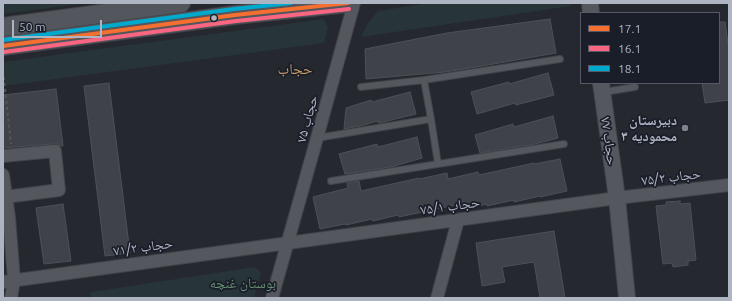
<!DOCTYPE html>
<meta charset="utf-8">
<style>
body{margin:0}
#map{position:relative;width:732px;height:301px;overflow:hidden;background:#25282f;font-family:Ubuntu,sans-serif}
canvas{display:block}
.frame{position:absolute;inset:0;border:4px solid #aeb4c1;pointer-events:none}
.legend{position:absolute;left:580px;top:12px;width:140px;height:72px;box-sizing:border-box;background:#1a1e29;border:1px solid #555a66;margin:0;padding:5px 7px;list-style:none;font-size:12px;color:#aeb4c1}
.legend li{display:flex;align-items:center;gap:8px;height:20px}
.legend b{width:20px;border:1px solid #555a66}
.scale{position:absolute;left:12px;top:20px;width:90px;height:18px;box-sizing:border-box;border:2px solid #aeb4c1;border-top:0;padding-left:5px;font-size:12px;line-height:14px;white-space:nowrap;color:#aeb4c1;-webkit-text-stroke:3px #1a1e29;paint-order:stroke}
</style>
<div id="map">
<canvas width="732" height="301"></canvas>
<div class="frame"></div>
<ul class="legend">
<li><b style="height:5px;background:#f46f30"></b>17.1</li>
<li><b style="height:5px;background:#fa6682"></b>16.1</li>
<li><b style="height:5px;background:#00a9ce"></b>18.1</li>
</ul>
<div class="scale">50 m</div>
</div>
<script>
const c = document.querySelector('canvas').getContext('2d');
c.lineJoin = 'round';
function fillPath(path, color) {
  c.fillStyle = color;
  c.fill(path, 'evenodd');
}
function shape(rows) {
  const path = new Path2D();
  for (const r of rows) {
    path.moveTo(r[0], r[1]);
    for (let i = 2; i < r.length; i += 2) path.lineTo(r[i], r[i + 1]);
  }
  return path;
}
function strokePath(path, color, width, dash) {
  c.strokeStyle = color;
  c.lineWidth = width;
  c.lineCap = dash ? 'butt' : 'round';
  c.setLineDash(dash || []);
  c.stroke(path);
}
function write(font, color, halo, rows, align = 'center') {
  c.font = font + ' Ubuntu,"Noto Naskh Arabic",sans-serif';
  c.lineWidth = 3.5;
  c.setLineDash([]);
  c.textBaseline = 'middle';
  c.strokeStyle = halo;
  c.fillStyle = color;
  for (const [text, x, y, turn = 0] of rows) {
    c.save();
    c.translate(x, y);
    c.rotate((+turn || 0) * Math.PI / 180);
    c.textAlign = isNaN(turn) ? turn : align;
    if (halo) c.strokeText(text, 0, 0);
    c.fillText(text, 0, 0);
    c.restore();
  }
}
fillPath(shape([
 [3,3,87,3,3,14],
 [429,3,570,3,571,6,361,37,368,23,378,11],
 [324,19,328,28,324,43,3,86,3,62],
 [255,267,261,273,254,298,90,298,91,292]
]), '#273538');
const building = shape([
 [550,19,556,53,482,66,445,72,366,79,365,49,447,33,550,19],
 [719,22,725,22,729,51,729,100,705,103,702,83,719,83,719,22],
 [548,73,554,95,516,105,515,103,477,114,471,92,509,82,509,84,548,73],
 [109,83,130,253,105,256,84,86,109,83],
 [56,89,63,146,60,146,58,144,54,144,3,148,3,95,56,89],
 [410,92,416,114,383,122,378,123,378,121,360,126,344,129,346,108,371,100,372,102,410,92],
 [553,116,558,138,535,144,480,153,475,135,513,124,514,127,553,116],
 [417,137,422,158,391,167,345,174,339,154,377,144,378,147,417,137],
 [560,159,567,191,540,197,540,196,514,202,514,200,487,206,487,204,461,210,460,204,399,217,398,215,373,221,372,219,346,225,345,224,320,229,313,197,348,188,347,183,359,181,361,191,419,178,419,179,447,173,448,179,478,172,479,175,534,163,534,164,560,159],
 [680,201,680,204,690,203,696,260,688,261,688,265,673,267,672,263,663,264,656,206,666,205,666,202,680,201],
 [63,204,71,261,44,264,36,208,63,204],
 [554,231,565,298,540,298,534,262,502,267,505,282,482,286,476,243,554,231]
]);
fillPath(building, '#3f4248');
strokePath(building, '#4d5057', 1);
const service = shape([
 [424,80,560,59],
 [361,87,424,80,431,119],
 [604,92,635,87],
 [317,138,431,119,438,164,331,181],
 [438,164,564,144]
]);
const minor = shape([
 [3,156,55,151,59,190,5,197],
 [3,175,9,217],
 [3,217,9,217,14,280,11,298],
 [3,282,617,198,729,185],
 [272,298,317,138,354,3],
 [437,298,458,220]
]);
const tertiary = shape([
 [590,3,591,13],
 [601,83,617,198,627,298]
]);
const secondary = shape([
 [3,27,181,3],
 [3,46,235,15,348,3]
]);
strokePath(service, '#414349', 8);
strokePath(minor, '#414349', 14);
strokePath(tertiary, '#414349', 18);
strokePath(secondary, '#414349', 20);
strokePath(shape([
 [3,71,11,144]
]), '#53565b', 2, [3, 3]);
strokePath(service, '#54575e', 6);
strokePath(minor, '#54575e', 12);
strokePath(tertiary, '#54575e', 16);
strokePath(secondary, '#53565c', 18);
strokePath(shape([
 [3,46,235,15,348,3]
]), '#f46f30', 4);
strokePath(shape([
 [4,52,236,21,349,9]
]), '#fa6682', 4);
strokePath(shape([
 [3,40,234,9,291,3]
]), '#00a9ce', 4);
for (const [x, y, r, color] of [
 [214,18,3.5,"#aeb4c1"],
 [685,128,4,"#7e838e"]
]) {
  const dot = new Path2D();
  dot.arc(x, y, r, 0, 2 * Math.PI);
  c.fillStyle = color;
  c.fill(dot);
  strokePath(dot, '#1a1e29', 1.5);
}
write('14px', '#aeb4c1', '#1a1e29', [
 ["حجاب ۷۵",307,119,-75],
 ["حجاب ۷۷",609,141,82],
 ["حجاب ۷۵/۲",671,177,-7],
 ["حجاب ۷۵/۱",450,206,-8],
 ["حجاب ۷۱/۲",143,247,-8]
]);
write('bold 14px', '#aeb4c1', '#1a1e29', [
 ["دبیرستان",677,120],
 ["محمودیه ۳",677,136]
], 'right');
write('14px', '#698f75', '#1a1e29', [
 ["بوستان غنچه",243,283]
]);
write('15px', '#c79864', '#1a1e29', [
 ["حجاب",295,69]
]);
</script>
